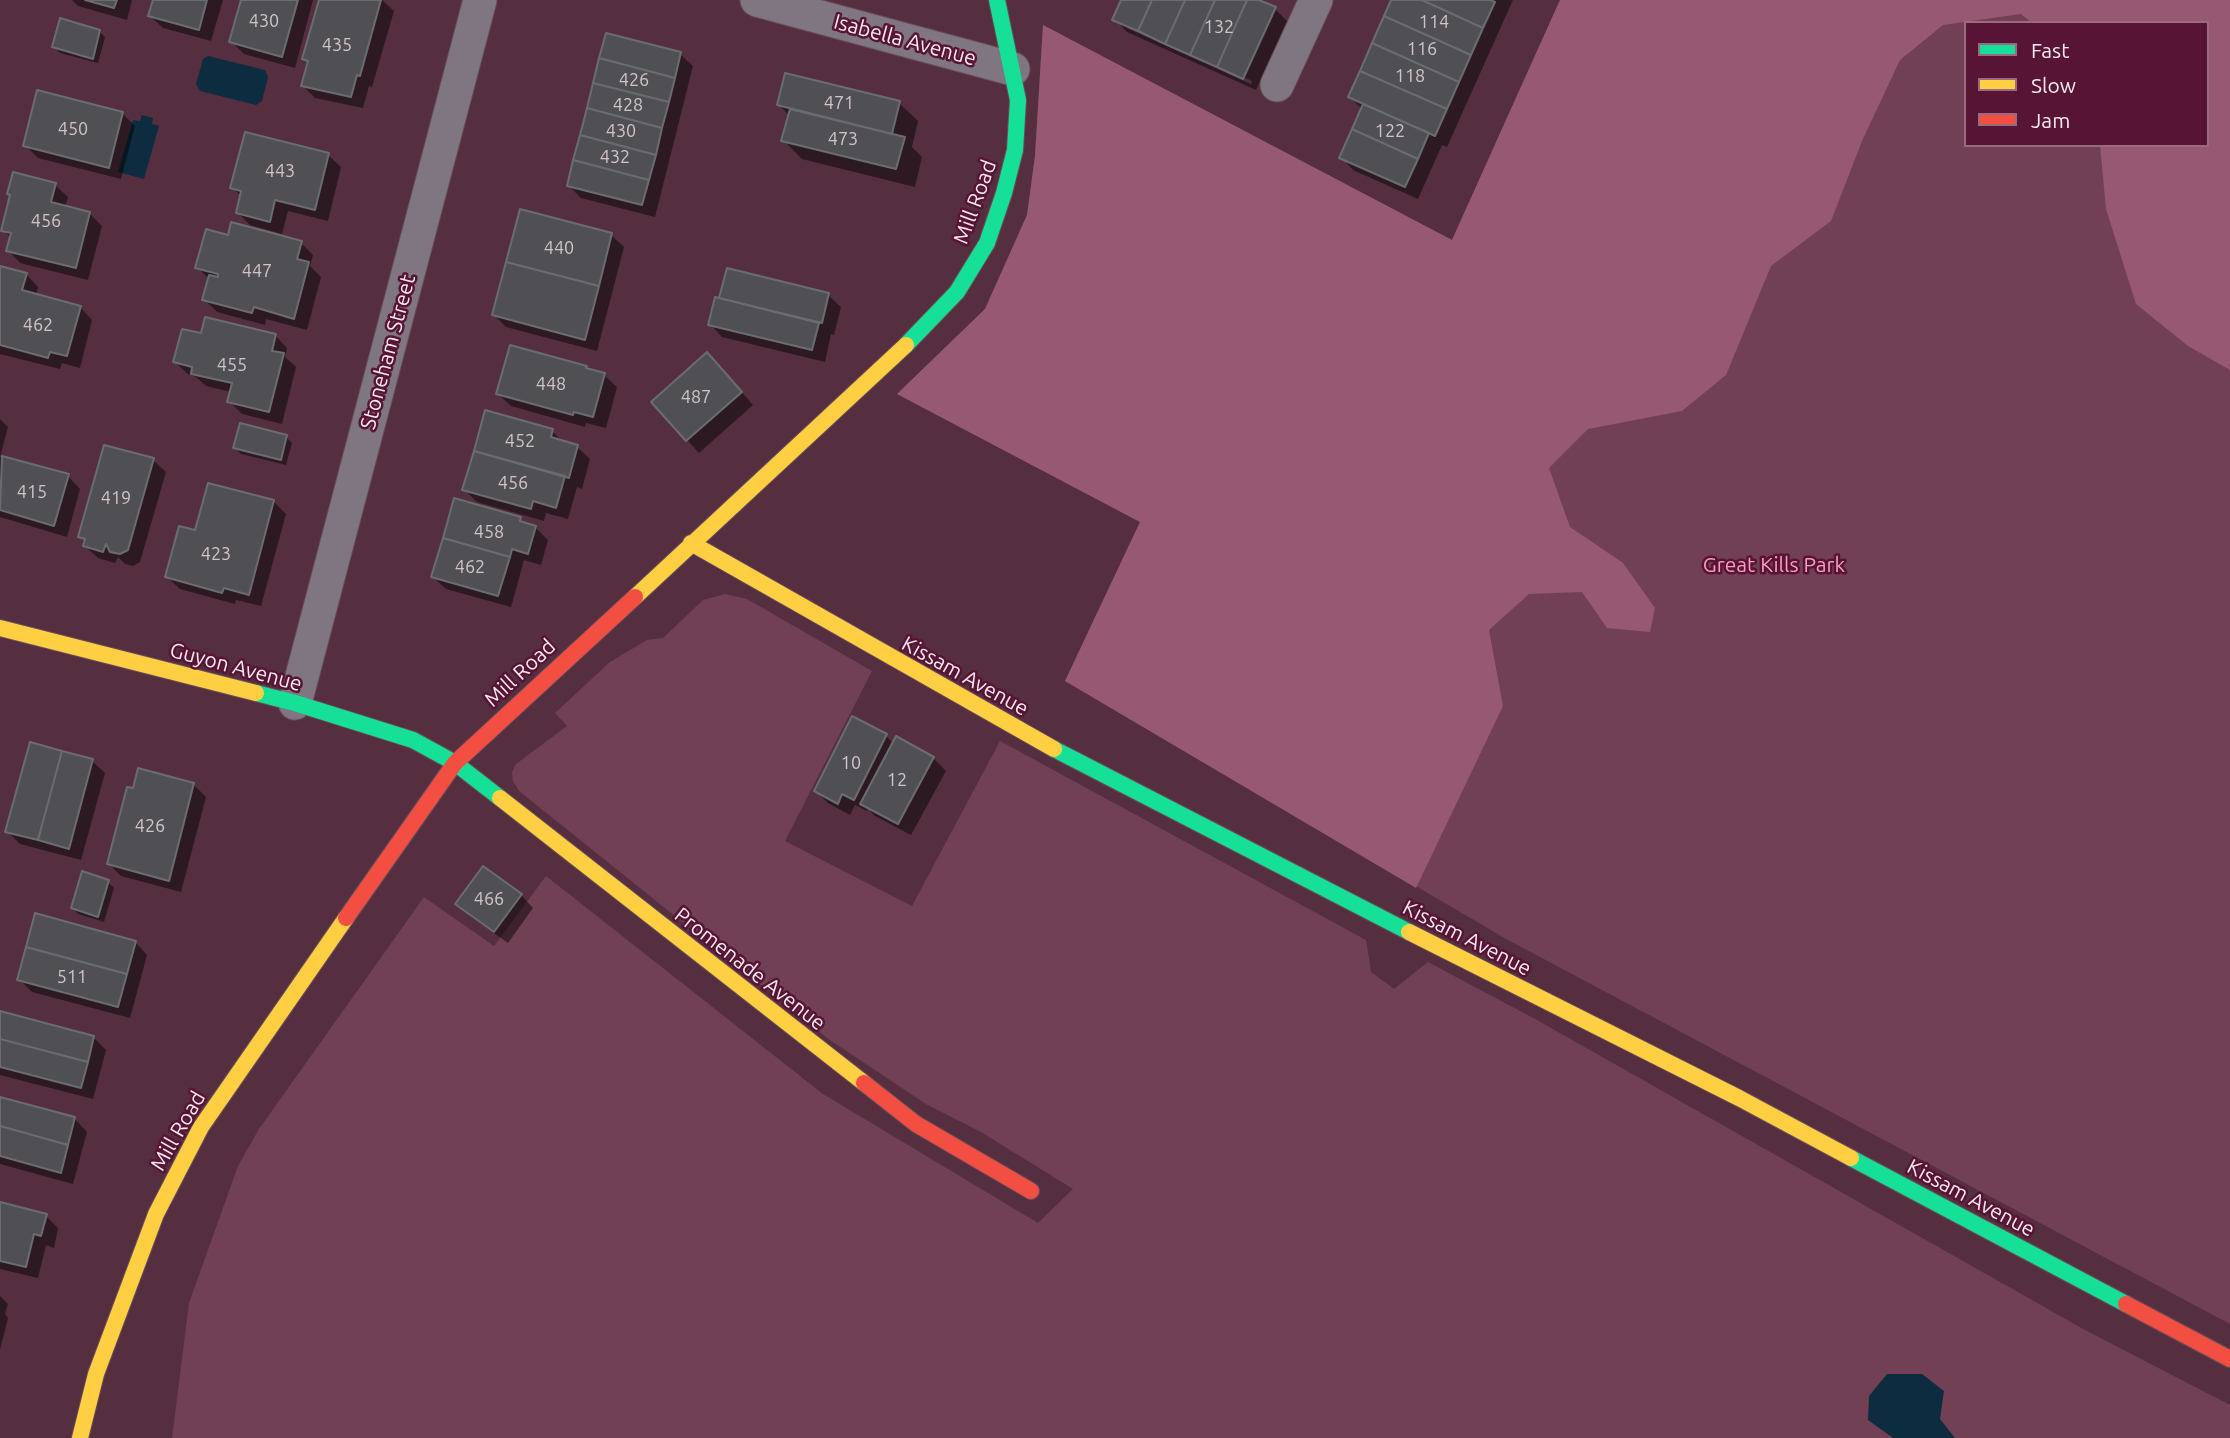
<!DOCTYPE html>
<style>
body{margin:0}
#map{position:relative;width:2230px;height:1438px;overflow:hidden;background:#552f40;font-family:Ubuntu,sans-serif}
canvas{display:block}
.legend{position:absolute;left:1964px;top:21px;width:245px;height:126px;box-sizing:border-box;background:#581434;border:2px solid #9a6a7f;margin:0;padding:9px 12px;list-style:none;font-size:21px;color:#fceaef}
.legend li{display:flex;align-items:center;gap:14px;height:35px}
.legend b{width:35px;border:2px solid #9a6a7f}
</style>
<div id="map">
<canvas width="2230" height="1438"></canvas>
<ul class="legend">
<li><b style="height:9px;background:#16e098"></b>Fast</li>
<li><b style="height:9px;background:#ffcf43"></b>Slow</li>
<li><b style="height:9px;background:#f24e42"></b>Jam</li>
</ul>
</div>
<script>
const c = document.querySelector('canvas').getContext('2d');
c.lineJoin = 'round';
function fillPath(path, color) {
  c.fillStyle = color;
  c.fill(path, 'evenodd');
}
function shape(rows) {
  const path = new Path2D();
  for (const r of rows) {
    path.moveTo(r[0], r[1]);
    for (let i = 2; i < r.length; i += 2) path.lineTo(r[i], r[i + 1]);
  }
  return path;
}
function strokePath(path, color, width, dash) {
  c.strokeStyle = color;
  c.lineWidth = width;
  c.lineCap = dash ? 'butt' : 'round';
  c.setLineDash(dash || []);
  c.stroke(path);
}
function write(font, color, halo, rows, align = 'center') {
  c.font = font + ' Ubuntu,sans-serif';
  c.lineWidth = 5;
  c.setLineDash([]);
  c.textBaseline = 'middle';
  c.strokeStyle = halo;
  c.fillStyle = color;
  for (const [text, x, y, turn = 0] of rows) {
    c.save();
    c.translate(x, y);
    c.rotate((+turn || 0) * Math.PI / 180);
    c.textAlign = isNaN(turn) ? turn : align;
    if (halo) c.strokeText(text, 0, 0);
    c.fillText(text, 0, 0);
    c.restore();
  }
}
fillPath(shape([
 [1560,0,2230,0,2230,1324,1508,940,1065,681,1140,522,897,394,985,309,1027,215,1035,156,1043,25,1452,240],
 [1966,23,2207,23,2207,145,1966,145],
 [725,594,747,599,872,671,785,841,912,906,1000,741,1366,940,1371,972,1394,989,1428,962,1535,1019,2085,1330,2230,1405,2230,1438,172,1438,189,1303,238,1166,259,1129,424,897,494,946,546,876,823,1094,1038,1223,1073,1189,981,1132,926,1104,827,1038,519,791,513,781,512,772,516,764,567,726,555,713,610,662,647,640,663,638,703,600]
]), '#724054');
fillPath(shape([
 [1560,0,2230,0,2230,370,2188,346,2136,304,2106,209,2100,145,2207,145,2207,23,2032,23,2021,14,1943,25,1900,60,1862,141,1831,221,1771,266,1726,375,1682,411,1588,429,1549,468,1570,527,1623,563,1655,608,1650,632,1607,628,1582,592,1529,594,1489,630,1503,706,1416,888,1065,681,1140,522,897,394,985,309,1027,215,1035,156,1043,25,1452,240]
]), '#965971');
fillPath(shape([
 [208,56,265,70,268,77,262,101,256,105,200,91,196,84,203,59],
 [142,115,153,118,152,124,159,126,144,179,118,172,133,120,140,121],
 [1887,1374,1922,1374,1944,1391,1940,1419,1955,1438,1893,1438,1868,1420,1869,1396]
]), '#0e2c3f');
fillPath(shape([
 [72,0,132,0,127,20,78,6],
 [155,0,223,0,211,41,163,28,150,16],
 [243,0,313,0,295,68,244,54,231,41],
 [321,0,382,0,394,11,372,87,369,86,363,108,315,98,303,86,309,63,304,58],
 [1123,0,1255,0,1275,9,1287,21,1256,90,1127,32,1115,19],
 [1127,24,1252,81,1251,84,1127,28],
 [1393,0,1513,0,1447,147,1442,145,1418,199,1353,170,1341,157,1362,109,1350,97],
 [99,31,105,37,98,63,60,53,54,47],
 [680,54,693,66,655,217,581,198,569,186],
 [899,103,918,121,912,147,922,157,915,187,802,159,783,140,790,116,779,105],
 [123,114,135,126,121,179,38,158,25,145],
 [328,155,341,167,328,221,288,211,282,234,250,225,238,213,242,197,232,187],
 [55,185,68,197,65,207,89,213,102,226,88,280,20,263,8,250,11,238,3,230],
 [611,235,624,247,597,351,506,327,494,315],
 [229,237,301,243,313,255,310,266,321,277,307,330,266,319,265,325,217,312,204,299,210,280,197,267],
 [0,267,26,274,38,287,36,296,80,307,92,320,80,368,62,363,60,369,0,354],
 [728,270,828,295,841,307,834,335,831,334,825,362,722,337,710,324,721,299],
 [275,335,287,348,285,357,296,367,282,424,242,414,229,401,231,392,206,386,196,377,188,374,175,362],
 [586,367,604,375,617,387,606,428,586,423,585,427,511,406,498,394],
 [720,367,753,405,699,453,687,440],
 [0,419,8,427,0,457],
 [552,431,564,443,577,447,590,459,582,489,577,487,568,519,546,513,544,521,477,502,464,489],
 [286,437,292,443,286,465,241,454,235,448],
 [0,457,68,476,80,489,67,537,0,517],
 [153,460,166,472,140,562,133,566,125,564,118,557,115,563,98,558,85,546,86,542,80,537],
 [210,485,274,502,286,514,261,606,236,600,235,604,180,589,167,577,197,532],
 [520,519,526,525,535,527,548,540,541,565,524,560,511,607,446,589,433,577],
 [852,719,886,736,894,744,933,758,946,771,911,835,875,816,868,809,867,811,855,805,850,815,828,803,816,791],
 [92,761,105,773,81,860,20,844,7,831],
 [193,784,206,797,181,892,121,876,109,864],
 [108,882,114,888,104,922,78,914,73,908],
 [521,895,533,908,508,943,470,916,458,903],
 [135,942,147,955,130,1018,32,992,19,979],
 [0,1013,93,1037,106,1050,93,1099,0,1075],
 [0,1099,75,1119,87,1132,73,1184,0,1164],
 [0,1204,46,1216,58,1228,54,1248,46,1245,38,1278,0,1269],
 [0,1296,8,1304,5,1314,8,1318,0,1350]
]), '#0007');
const building = shape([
 [85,0,117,0,114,8,85,0],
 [153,0,207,0,199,30,148,16,153,0],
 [241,0,298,0,282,57,229,42,241,0],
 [319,0,381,0,360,76,357,75,351,97,301,86,308,61,302,59,319,0],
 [1121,0,1152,0,1138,31,1112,20,1121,0],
 [1152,0,1185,0,1165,44,1138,31,1152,0],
 [1185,0,1215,0,1190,55,1165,44,1185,0],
 [1215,0,1247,0,1217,67,1190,55,1215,0],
 [1247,0,1259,0,1276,7,1243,79,1217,67,1247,0],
 [1391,0,1422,0,1483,28,1471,55,1384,16,1391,0],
 [1422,0,1491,0,1495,2,1483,28,1422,0],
 [1384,16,1471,55,1459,82,1372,43,1384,16],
 [60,18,100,30,93,59,52,47,60,18],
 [606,33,681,52,675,78,599,58,606,33],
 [1372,43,1459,82,1447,109,1360,71,1372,43],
 [599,58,675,78,669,102,593,83,599,58],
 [1360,71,1447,109,1435,136,1348,97,1360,71],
 [785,73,900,101,892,134,777,105,785,73],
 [593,83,669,102,662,128,587,108,593,83],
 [37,90,123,112,109,168,23,146,37,90],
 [1363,104,1429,133,1418,159,1352,129,1363,104],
 [587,108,662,128,656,155,580,135,587,108],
 [790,109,905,137,896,169,781,141,790,109],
 [1352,129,1418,159,1405,187,1339,158,1352,129],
 [245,132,329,153,315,210,275,200,270,222,236,213,241,191,230,188,245,132],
 [580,135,656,155,649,180,573,160,580,135],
 [573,160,649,180,642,205,567,186,573,160],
 [13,172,56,183,51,202,90,212,76,268,6,251,11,233,1,231,10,195,7,194,13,172],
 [520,209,612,233,599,286,506,262,520,209],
 [231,222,302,241,297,259,309,262,294,319,254,307,252,313,202,300,209,275,218,277,218,274,195,268,206,229,228,235,231,222],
 [506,262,599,286,585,340,492,315,506,262],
 [0,266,27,273,22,290,81,306,67,356,50,352,48,358,0,345,0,266],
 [727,268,829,293,822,323,719,298,727,268],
 [715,297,819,323,812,350,708,325,715,297],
 [205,317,276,334,272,351,284,353,269,412,227,402,232,383,191,374,192,367,173,362,182,329,201,333,205,317],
 [510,345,587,366,586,368,605,373,593,417,574,412,573,415,496,394,510,345],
 [707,352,742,392,686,441,651,402,707,352],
 [485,410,553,429,551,437,578,445,569,478,474,451,485,410],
 [240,423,287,435,281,460,233,448,240,423],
 [104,445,154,458,128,550,120,554,110,552,106,544,103,552,83,546,85,539,78,537,104,445],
 [474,451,565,476,556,508,533,501,531,509,462,490,474,451],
 [2,456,69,474,54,526,0,510,2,456],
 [208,483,274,500,249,595,224,588,222,593,165,577,179,526,195,530,208,483],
 [454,498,521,517,520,521,536,526,528,554,512,549,510,557,443,538,454,498],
 [443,538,510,557,498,596,431,577,443,538],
 [852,716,887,734,854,800,842,794,838,804,814,791,852,716],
 [896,736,934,757,898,824,860,804,896,736],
 [30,742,62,751,38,840,5,832,30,742],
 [62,751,93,759,69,849,38,840,62,751],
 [138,768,194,783,169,881,107,864,127,787,133,788,138,768],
 [483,866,522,894,494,932,455,904,483,866],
 [82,871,109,880,98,917,71,908,82,871],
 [35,913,136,941,127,974,26,947,35,913],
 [26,947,127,974,118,1007,17,980,26,947],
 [0,1011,94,1036,88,1062,0,1039,0,1011],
 [0,1039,88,1062,81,1088,0,1067,0,1039],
 [0,1097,75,1117,68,1145,0,1126,0,1097],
 [0,1126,68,1145,61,1173,0,1156,0,1126],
 [0,1202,47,1214,41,1236,34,1234,26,1267,0,1261,0,1202]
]);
fillPath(building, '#505054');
strokePath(building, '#6a6d70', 2);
const street = shape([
 [757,0,1013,69],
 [1277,85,1316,0],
 [295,703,480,0]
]);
const fast = shape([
 [906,345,957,292,987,243,1004,193,1015,150,1018,100,997,0],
 [256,693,295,703,413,740,455,763,500,798],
 [1054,749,1409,932],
 [1851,1158,2126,1304]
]);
const slow = shape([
 [691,543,1054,749],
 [635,597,906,345],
 [0,628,256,693],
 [500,798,864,1083],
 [1409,932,1739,1098,1851,1158],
 [80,1438,96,1374,156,1214,201,1127,346,918]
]);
const jam = shape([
 [346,918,455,763,635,597],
 [864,1083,916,1124,1031,1191],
 [2126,1304,2230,1359]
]);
strokePath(street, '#694d59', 35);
strokePath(fast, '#694d59', 18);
strokePath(slow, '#694d59', 18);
strokePath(jam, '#694d59', 18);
strokePath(street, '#7f7681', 33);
strokePath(fast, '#16e098', 16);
strokePath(slow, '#ffcf43', 16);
strokePath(jam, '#f24e42', 16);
write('18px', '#d1c4c8', null, [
 ["430",264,21],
 ["114",1434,22],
 ["132",1219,27],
 ["435",337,45],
 ["116",1422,49],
 ["118",1410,76],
 ["426",634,80],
 ["471",839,103],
 ["428",628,105],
 ["450",73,129],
 ["430",621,131],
 ["122",1390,131],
 ["473",843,139],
 ["432",615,157],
 ["443",280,171],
 ["456",46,221],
 ["440",559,248],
 ["447",257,271],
 ["462",38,325],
 ["455",232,365],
 ["448",551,384],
 ["487",696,397],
 ["452",520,441],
 ["456",513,483],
 ["415",32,492],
 ["419",116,498],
 ["458",489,532],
 ["423",216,554],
 ["462",470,567],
 ["10",851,763],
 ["12",897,780],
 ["426",150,826],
 ["466",489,899],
 ["511",72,977]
]);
write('21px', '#fceaef', '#581434', [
 ["Isabella Avenue",905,40,15],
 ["Mill Road",975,202,-70],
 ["Stoneham Street",388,352,-75],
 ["Guyon Avenue",236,667,15],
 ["Mill Road",520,673,-43],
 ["Kissam Avenue",965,676,29],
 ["Kissam Avenue",1467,938,27],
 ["Promenade Avenue",750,969,38],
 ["Mill Road",178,1131,-60],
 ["Kissam Avenue",1971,1198,28]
]);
write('21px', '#fb9dc1', '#581434', [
 ["Great Kills Park",1774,565]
]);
</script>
